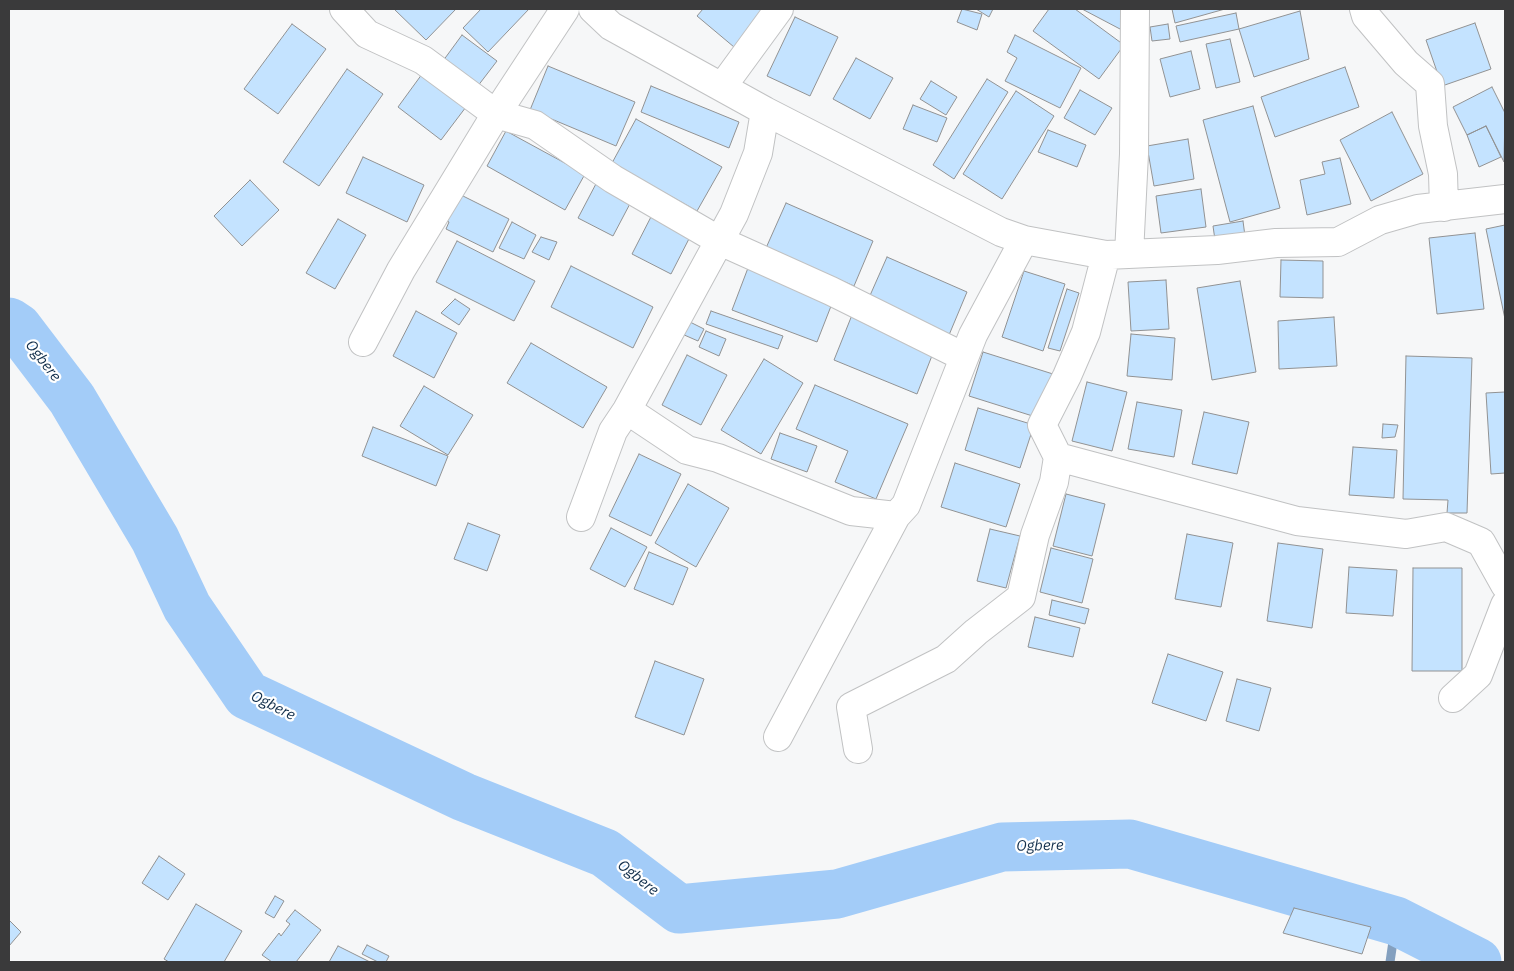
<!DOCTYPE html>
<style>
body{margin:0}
#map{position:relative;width:1514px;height:971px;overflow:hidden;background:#f6f7f8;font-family:"IBM Plex Sans",sans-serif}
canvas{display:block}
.frame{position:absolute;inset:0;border:10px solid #3a3a3b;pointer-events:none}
</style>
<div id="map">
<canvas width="1514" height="971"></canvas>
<div class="frame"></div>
</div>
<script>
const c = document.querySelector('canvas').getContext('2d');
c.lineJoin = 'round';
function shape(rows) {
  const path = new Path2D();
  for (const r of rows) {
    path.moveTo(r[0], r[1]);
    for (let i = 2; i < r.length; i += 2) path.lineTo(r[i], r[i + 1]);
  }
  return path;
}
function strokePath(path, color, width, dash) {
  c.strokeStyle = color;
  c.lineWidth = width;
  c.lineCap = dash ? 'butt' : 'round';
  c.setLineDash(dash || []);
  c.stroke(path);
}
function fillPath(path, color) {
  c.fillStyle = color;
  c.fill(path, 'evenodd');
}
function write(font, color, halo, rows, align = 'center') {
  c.font = font + ' "IBM Plex Sans",sans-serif';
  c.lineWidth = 4.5;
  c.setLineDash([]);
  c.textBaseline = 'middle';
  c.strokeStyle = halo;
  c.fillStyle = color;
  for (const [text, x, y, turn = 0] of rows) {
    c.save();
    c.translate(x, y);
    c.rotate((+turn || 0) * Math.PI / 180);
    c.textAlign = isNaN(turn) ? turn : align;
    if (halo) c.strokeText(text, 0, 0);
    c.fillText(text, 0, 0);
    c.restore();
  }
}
strokePath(shape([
 [1390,962,1396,921]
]), '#84a0bf', 9);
strokePath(shape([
 [9,322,18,328,72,399,155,539,187,607,247,695,464,797,605,853,679,909,837,894,1002,847,1130,844,1396,921,1477,962]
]), '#a3ccf8', 49);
const building = shape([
 [394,9,456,9,426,40,394,9],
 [481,9,529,9,488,52,463,28,481,9],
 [703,9,765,9,734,47,697,16,703,9],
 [962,9,982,14,977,30,957,22,962,9],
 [976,9,993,9,989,17,976,9],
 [1049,9,1075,9,1124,45,1099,79,1033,31,1049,9],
 [1082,9,1122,9,1128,12,1120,29,1082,9],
 [1172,9,1225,9,1175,23,1172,9],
 [1300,11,1309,59,1254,77,1239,29,1300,11],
 [1236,13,1239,29,1180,42,1176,26,1236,13],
 [795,17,838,37,810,96,767,76,795,17],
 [1475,23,1491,69,1442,86,1426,40,1475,23],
 [292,24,326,49,278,114,244,89,292,24],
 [1168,24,1170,39,1152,41,1150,27,1168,24],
 [462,35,497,61,474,91,440,65,462,35],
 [1015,35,1081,68,1060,108,1005,81,1017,58,1007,52,1015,35],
 [1230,39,1240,82,1216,88,1206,44,1230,39],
 [1191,51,1200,89,1170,97,1160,59,1191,51],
 [856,58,893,78,870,119,833,99,856,58],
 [548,66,635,102,616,146,530,110,548,66],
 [1345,67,1359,107,1275,137,1261,97,1345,67],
 [347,69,383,94,319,186,283,162,347,69],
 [425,70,469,103,441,140,398,107,425,70],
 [987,79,1008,92,954,179,933,165,987,79],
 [931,81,957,97,946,115,920,99,931,81],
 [651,86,739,122,729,148,641,112,651,86],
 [1492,87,1505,113,1504,162,1486,126,1467,135,1453,107,1492,87],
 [1080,90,1112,108,1095,135,1064,118,1080,90],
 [1016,91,1054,116,1002,199,963,174,1016,91],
 [913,105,947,118,937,142,903,129,913,105],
 [1253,106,1280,208,1230,222,1203,120,1253,106],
 [1392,112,1423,174,1371,201,1340,140,1392,112],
 [636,119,722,167,697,211,612,163,636,119],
 [1486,126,1501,157,1479,167,1467,135,1486,126],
 [1048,130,1086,145,1077,167,1038,152,1048,130],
 [506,131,585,174,565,210,487,166,506,131],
 [1188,139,1194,179,1154,186,1147,146,1188,139],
 [363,157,424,185,407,222,346,193,363,157],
 [1340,158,1351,204,1307,215,1300,180,1325,174,1322,162,1340,158],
 [250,180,279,210,242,246,214,216,250,180],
 [598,180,633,198,613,236,578,218,598,180],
 [1201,189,1206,227,1161,233,1156,196,1201,189],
 [455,192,509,219,493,252,446,229,449,222,442,218,455,192],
 [786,203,873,241,854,286,766,248,786,203],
 [654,211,693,231,671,274,632,254,654,211],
 [338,219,366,235,335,289,306,273,338,219],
 [1243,221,1245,236,1215,240,1213,226,1243,221],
 [512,222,536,235,524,259,499,248,512,222],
 [1505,225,1505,319,1486,229,1505,225],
 [1475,233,1484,309,1437,314,1429,238,1475,233],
 [541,237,557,242,549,260,532,252,541,237],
 [457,241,535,281,514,321,436,282,457,241],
 [887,257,967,292,949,335,868,300,887,257],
 [1281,260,1323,261,1323,298,1280,297,1281,260],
 [571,266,653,307,633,348,551,307,571,266],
 [748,268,833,301,817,342,732,310,748,268],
 [1024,271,1065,284,1043,351,1002,337,1024,271],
 [1166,280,1169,329,1131,331,1128,282,1166,280],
 [1240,281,1256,372,1212,380,1197,288,1240,281],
 [1067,289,1079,293,1060,351,1048,348,1067,289],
 [455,299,470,309,459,325,441,313,455,299],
 [416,311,457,333,434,378,393,356,416,311],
 [711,311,783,336,778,349,706,324,711,311],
 [852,315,935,348,917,394,834,360,852,315],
 [1334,317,1337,366,1279,369,1278,321,1334,317],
 [688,321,704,329,698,341,682,334,688,321],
 [706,331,726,339,719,356,699,347,706,331],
 [1131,334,1175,338,1172,380,1127,376,1131,334],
 [531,343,607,387,583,428,507,383,531,343],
 [983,352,1053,374,1039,418,969,396,983,352],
 [687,355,727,375,701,425,662,405,687,355],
 [1406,356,1472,358,1467,513,1447,513,1448,500,1403,499,1406,356],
 [764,359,803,383,761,454,721,430,764,359],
 [1087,382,1127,392,1112,451,1072,441,1087,382],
 [815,385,908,424,876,499,835,482,848,451,796,429,815,385],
 [424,386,473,415,448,455,400,426,424,386],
 [1505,392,1505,473,1491,474,1486,393,1505,392],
 [1137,402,1182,410,1174,457,1128,449,1137,402],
 [978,408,1034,425,1020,468,965,450,978,408],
 [1204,412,1249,422,1237,474,1192,464,1204,412],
 [1383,424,1398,425,1395,437,1382,438,1383,424],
 [373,427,448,456,436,486,362,456,373,427],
 [780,433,817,446,807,472,771,459,780,433],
 [1353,447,1397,450,1394,498,1349,495,1353,447],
 [639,454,681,474,651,536,609,516,639,454],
 [955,463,1020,484,1006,527,941,507,955,463],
 [688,484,729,508,696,567,655,543,688,484],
 [1066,494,1105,504,1092,556,1053,546,1066,494],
 [468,523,500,535,487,571,454,559,468,523],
 [611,528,647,547,625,587,590,569,611,528],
 [990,529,1020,536,1006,588,977,581,990,529],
 [1187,534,1233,543,1221,607,1175,599,1187,534],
 [1278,543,1323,549,1312,628,1267,621,1278,543],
 [1051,548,1093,559,1082,603,1040,592,1051,548],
 [649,552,688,568,673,605,634,589,649,552],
 [1349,567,1397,570,1393,616,1346,613,1349,567],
 [1413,568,1462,568,1462,671,1412,671,1413,568],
 [1052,600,1089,609,1085,624,1049,615,1052,600],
 [1035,617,1080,628,1073,657,1028,647,1035,617],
 [1168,654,1223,672,1206,721,1152,703,1168,654],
 [655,661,704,679,684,735,635,717,655,661],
 [1237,679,1271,688,1259,731,1226,721,1237,679],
 [159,856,185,874,168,900,142,883,159,856],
 [275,896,284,901,274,918,265,913,275,896],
 [196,904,242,931,224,962,169,962,164,959,196,904],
 [1294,908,1371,927,1362,954,1283,933,1294,908],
 [295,910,321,930,296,962,272,962,262,955,279,933,281,936,290,924,286,921,295,910],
 [9,920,21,932,9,946,9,920],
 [367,945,389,956,386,962,378,962,362,954,367,945],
 [338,946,370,962,329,962,338,946]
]);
fillPath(building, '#c4e3ff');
strokePath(building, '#919293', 1);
const minor = shape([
 [344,9,367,34,423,60,496,114,535,125,613,179,720,241,831,291,964,357],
 [593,9,611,26,765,111,1001,232,1024,240,1106,255,1217,250,1276,243,1338,242,1380,220,1418,209,1505,199],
 [1364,9,1366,16,1406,63,1430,84,1433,126,1443,174,1444,207],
 [722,87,779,9],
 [1129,254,1134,154,1135,9],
 [363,342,401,270,496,114,565,9],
 [627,410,687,450,718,458,851,511,896,516],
 [1058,457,1297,521,1406,534,1446,527,1481,542,1505,585],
 [581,517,613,431,627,410,734,214,758,153,765,111],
 [1453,698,1478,675,1505,605],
 [778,737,896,516,906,505,973,335,1024,240],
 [858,749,851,707,946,659,976,632,1021,597,1035,535,1054,482,1058,457,1042,425,1067,376,1086,332,1106,255]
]);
strokePath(minor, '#c1c2c3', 30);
strokePath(minor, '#fff', 28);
write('italic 15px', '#112e4b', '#fff', [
 ["Ogbere",43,361,52],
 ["Ogbere",273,706,27],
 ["Ogbere",1040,846,-1],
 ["Ogbere",638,878,38]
]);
</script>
